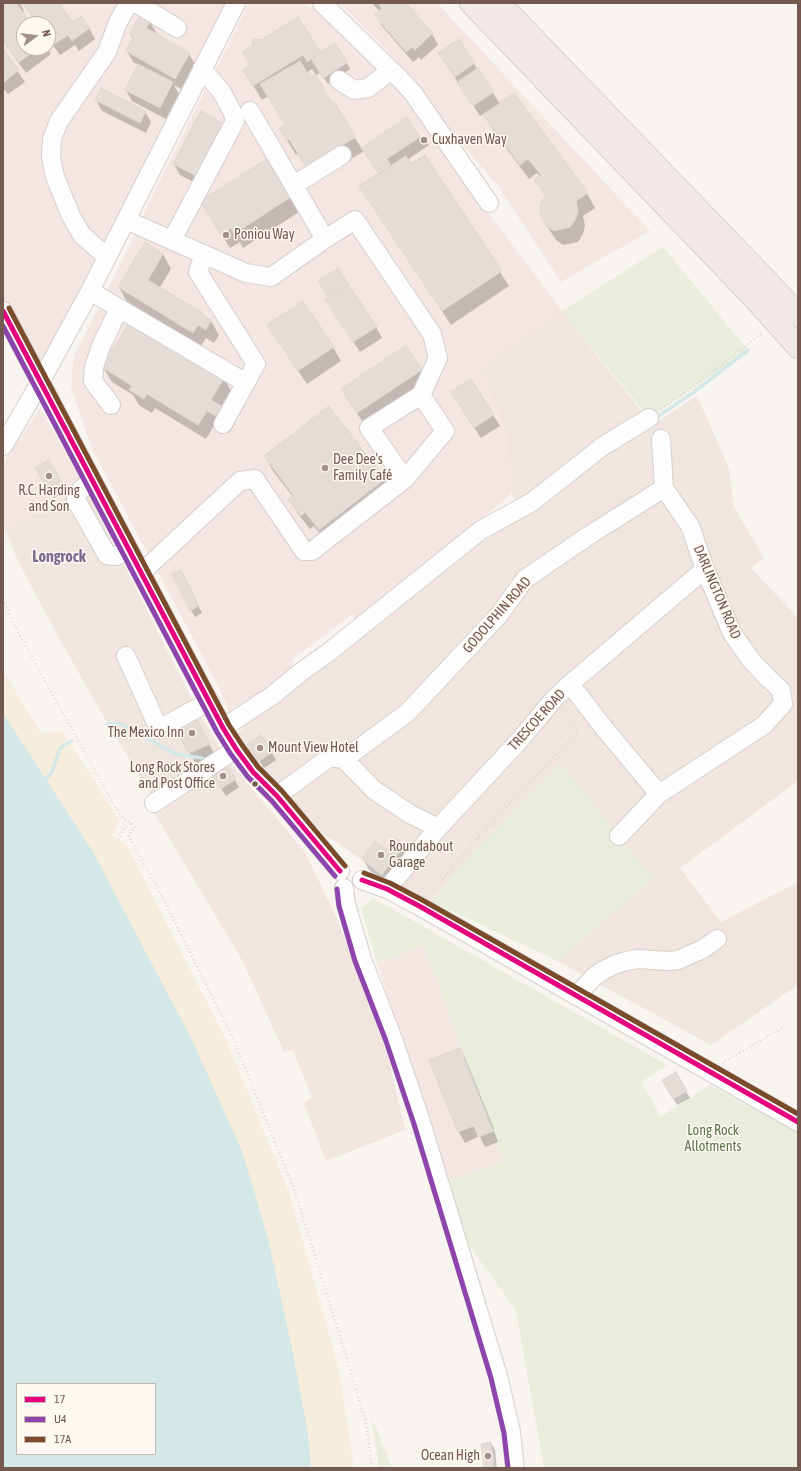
<!DOCTYPE html>
<meta charset="utf-8">
<style>
body{margin:0}
#map{position:relative;width:801px;height:1471px;overflow:hidden;background:#f8f4f0;font-family:"Asap Condensed",sans-serif}
canvas{display:block}
.frame{position:absolute;inset:0;border:4px solid #745951;pointer-events:none}
.legend{position:absolute;left:16px;top:1383px;width:140px;height:72px;box-sizing:border-box;background:#fef8f3;border:1px solid #c7b8b2;margin:0;padding:5px 7px;list-style:none;font-size:12px;color:#745951}
.legend li{display:flex;align-items:center;gap:8px;height:20px}
.legend b{width:20px;border:1px solid #c7b8b2}
.north{position:absolute;left:16px;top:16px;width:40px;height:40px;box-sizing:border-box;background:#fef8f3;border:1px solid #c7b8b2;border-radius:50%;rotate:75deg;font-size:11px;font-weight:700;line-height:16px;text-align:center;color:#745951}
.north::after{content:'';display:block;margin:auto;width:14px;height:18px;background:#a28f89;clip-path:polygon(50% 0,100% 100%,50% 72%,0 100%)}
</style>
<div id="map">
<canvas width="801" height="1471"></canvas>
<div class="frame"></div>
<ul class="legend">
<li><b style="height:5px;background:#e5007d"></b>17</li>
<li><b style="height:5px;background:#8e44ad"></b>U4</li>
<li><b style="height:5px;background:#7a4b2a"></b>17A</li>
</ul>
<div class="north">N</div>
</div>
<script>
const c = document.querySelector('canvas').getContext('2d');
c.lineJoin = 'round';
function fillPath(path, color) {
  c.fillStyle = color;
  c.fill(path, 'evenodd');
}
function shape(rows) {
  const path = new Path2D();
  for (const r of rows) {
    path.moveTo(r[0], r[1]);
    for (let i = 2; i < r.length; i += 2) path.lineTo(r[i], r[i + 1]);
  }
  return path;
}
function strokePath(path, color, width, dash) {
  c.strokeStyle = color;
  c.lineWidth = width;
  c.lineCap = dash ? 'butt' : 'round';
  c.setLineDash(dash || []);
  c.stroke(path);
}
function write(font, color, halo, rows, align = 'center') {
  c.font = font + ' "Asap Condensed",sans-serif';
  c.lineWidth = 3;
  c.setLineDash([]);
  c.textBaseline = 'middle';
  c.strokeStyle = halo;
  c.fillStyle = color;
  for (const [text, x, y, turn = 0] of rows) {
    c.save();
    c.translate(x, y);
    c.rotate((+turn || 0) * Math.PI / 180);
    c.textAlign = isNaN(turn) ? turn : align;
    if (halo) c.strokeText(text, 0, 0);
    c.fillText(text, 0, 0);
    c.restore();
  }
}
fillPath(shape([
 [562,311,642,412,654,424,697,396,729,468,734,507,764,558,751,568,798,618,798,781,680,868,721,922,798,882,798,983,795,987,711,1045,557,961,653,878,480,846,431,901,402,887,325,835,274,788,236,736,248,722,275,705,292,690,383,622,435,571,519,519,512,493,506,428,480,368],
 [82,482,199,713,227,759,305,852,338,921,388,1056,405,1130,326,1161,304,1103,312,1098,293,1050,284,1052,243,962,149,804,154,800,106,721,55,631,18,561,5,530,66,497]
]), '#f0e6df');
fillPath(shape([
 [3,3,236,3,41,381,3,311],
 [24,24,48,24,48,48,24,48],
 [249,3,303,3,326,17,405,95,431,137,562,311,480,368,506,428,512,493,475,525,357,620,351,615,294,658,289,676,232,718,220,689,93,451,71,388,74,355,130,245,154,192],
 [338,3,437,3,650,231,561,282,498,186,450,131,419,87,387,50,348,11],
 [40,408,82,482,66,497,5,530,3,525,3,463],
 [424,945,504,1162,447,1182,377,963]
]), '#f4e6e2');
fillPath(shape([
 [663,247,748,350,649,418,562,311],
 [560,763,653,878,557,961,431,901,480,846],
 [373,898,667,1065,641,1082,661,1117,709,1085,798,1132,798,1468,544,1468,516,1310,465,1240,447,1182,504,1162,424,945,377,963,361,908],
 [371,1415,392,1468,379,1468]
]), '#e8eddc');
fillPath(shape([
 [3,671,41,733,63,732,119,820,112,836,127,846,227,1042,289,1193,339,1370,354,1468,158,1468,155,1451,155,1384,3,1056]
]), '#f7eddc');
fillPath(shape([
 [3,713,93,852,192,1040,242,1151,268,1238,294,1358,308,1434,311,1468,3,1468],
 [17,1384,155,1384,155,1454,17,1454]
]), '#d3e8e7');
fillPath(shape([
 [3,3,20,3,24,11,22,13,30,24,24,24,24,48,47,48,51,54,26,73,3,41],
 [23,3,58,3,73,23,89,28,95,39,79,51,75,45,60,55,48,38,48,24,38,24],
 [372,3,405,3,432,34,438,45,421,60,419,57,413,62,382,26,376,15,380,12],
 [298,18,320,73,315,76,362,149,407,118,421,140,427,142,429,145,407,160,411,166,425,157,509,286,451,325,361,187,379,174,364,151,315,181,298,153,296,155,280,129,286,125,268,96,262,100,253,85,251,66,244,53],
 [312,69,316,75,309,79,306,73],
 [150,22,156,32,155,34,189,54,195,64,181,89,174,85,179,94,166,119,132,101,126,90,139,65,133,62,127,51,134,40,130,34],
 [459,41,500,104,587,193,595,208,583,216,585,226,583,234,578,242,563,245,556,240,547,226,547,198,536,180,540,177,537,173,529,179,493,130,485,116,496,107,495,106,480,116,446,64],
 [3,50,25,82,8,94,3,88],
 [347,63,350,69,328,84,324,78],
 [96,100,145,112,151,122,146,133,102,111],
 [202,112,207,189,180,175,174,164],
 [266,160,299,212,243,248,240,242,230,248,210,216],
 [145,244,163,254,171,269,159,289,203,315,205,318,211,321,219,335,214,343,206,338,201,346,127,302,119,287],
 [333,311,376,327,382,338,360,352],
 [277,339,333,347,341,361,307,384],
 [406,347,430,385,366,427,351,404],
 [103,367,224,378,232,393,226,410,235,424,229,433,215,424,206,439,155,408,152,413,139,405,133,395,112,382],
 [470,380,500,426,481,438,458,403],
 [329,407,385,480,393,494,328,544,314,526,310,529,298,514,290,499,293,497,273,471,265,456],
 [49,461,66,491,54,498,36,469],
 [184,578,202,613,195,617,191,610],
 [193,715,215,755,200,763,195,762,179,734,188,726],
 [253,751,272,753,276,760,264,768],
 [224,763,239,787,226,796,215,779],
 [404,846,410,856,389,885,369,870,363,859],
 [460,1049,466,1060,494,1129,465,1143,459,1132,430,1061],
 [675,1073,690,1098,677,1105,663,1081],
 [494,1131,498,1142,485,1147,480,1137],
 [491,1443,495,1450,497,1468,485,1468]
]), '#0003');
strokePath(shape([
 [654,419,694,392,748,350],
 [107,724,119,723,176,754,202,758],
 [46,779,52,772,60,748,72,741]
]), '#d3e8e7', 3.5);
const building = shape([
 [3,3,15,3,3,12,3,3],
 [15,3,16,3,32,24,24,24,24,48,39,48,19,62,3,41,3,12,15,3],
 [23,3,59,3,73,22,81,16,90,28,72,41,68,35,53,45,48,38,48,24,38,24,23,3],
 [381,3,406,3,433,33,415,50,412,47,406,52,374,15,382,8,379,5,381,3],
 [140,15,150,21,146,28,190,53,175,79,126,51,134,37,129,34,140,15],
 [298,17,321,53,307,62,303,55,253,86,243,70,251,65,242,52,252,46,253,39,261,40,298,17],
 [459,39,475,63,455,77,438,53,459,39],
 [335,43,347,62,323,78,311,59,335,43],
 [3,49,19,70,3,83,3,49],
 [300,61,310,77,315,74,332,103,334,102,356,137,306,167,289,139,287,141,279,128,285,125,260,84,300,61],
 [138,64,173,82,160,108,125,90,138,64],
 [478,68,494,92,473,106,457,82,478,68],
 [101,88,146,111,140,123,95,100,101,88],
 [514,93,588,193,576,201,578,211,575,220,570,227,554,231,546,226,540,213,540,207,541,201,547,197,534,180,541,175,528,159,520,165,483,115,514,93],
 [201,111,228,126,200,178,173,164,201,111],
 [407,117,420,137,387,159,391,166,379,174,361,148,407,117],
 [424,136,428,141,423,144,420,139,424,136],
 [425,155,502,271,442,311,359,186,406,156,411,164,425,155],
 [267,159,291,197,234,234,231,228,221,234,200,201,267,159],
 [227,233,229,235,224,238,223,236,227,233],
 [145,242,163,254,148,280,204,314,203,315,211,320,206,330,198,325,193,333,118,287,145,242],
 [338,268,348,284,328,297,318,281,338,268],
 [348,284,377,327,353,342,325,300,348,284],
 [303,301,334,347,298,371,267,325,303,301],
 [130,321,224,378,211,400,227,409,221,419,207,411,198,425,147,394,144,399,129,390,132,386,102,367,130,321],
 [406,345,422,370,357,413,341,389,406,345],
 [471,379,494,415,474,428,451,392,471,379],
 [329,406,385,479,319,530,305,512,301,516,288,499,293,495,264,456,329,406],
 [49,460,63,484,49,492,35,468,49,460],
 [181,570,199,606,190,611,172,574,181,570],
 [194,714,210,744,193,752,188,752,178,734,182,731,181,728,186,725,183,719,194,714],
 [261,735,273,752,259,761,247,744,261,735],
 [224,762,236,779,221,789,210,772,224,762],
 [396,838,405,845,382,875,362,859,375,841,386,850,396,838],
 [460,1048,493,1131,478,1137,474,1126,458,1132,429,1060,460,1048],
 [676,1072,687,1091,673,1099,662,1080,676,1072],
 [491,1442,494,1468,484,1468,481,1444,491,1442]
]);
fillPath(building, '#e4dcd7');
strokePath(building, '#e0d7d3', 1);
const minor = shape([
 [136,3,177,28],
 [322,3,400,79,413,93,489,203],
 [339,80,354,90,368,88,381,78,390,69],
 [250,111,325,239],
 [294,185,342,155],
 [126,220,246,273,271,277,325,239,355,220,432,334,438,358,421,395,369,428,405,479,312,551,304,551,255,479,240,481,141,573],
 [172,240,235,121,232,111,221,91,202,69],
 [204,254,198,272,256,364,223,424],
 [107,257,82,235,71,216,55,177,51,157,52,139,59,121,107,52,118,22,129,3],
 [90,291,246,383],
 [3,311,223,728,236,749,253,772,277,796,340,871],
 [111,405,93,381,94,367,101,346,119,309],
 [3,446,41,381,90,291,236,3],
 [405,479,445,431,421,395],
 [93,481,86,485,77,494,76,500,107,555,116,556,129,550],
 [126,656,159,729,210,701],
 [570,684,604,728,659,794,764,725,783,704,781,690,768,678,751,660,732,633,705,569,690,526,664,488,661,439],
 [223,728,273,695,301,672,329,652,481,530,532,502,603,446,649,418],
 [344,759,407,713,499,615,525,579,588,536,664,488],
 [277,796,330,757,344,759,374,790,410,814,438,828],
 [154,803,236,749],
 [619,836,659,794],
 [362,880,387,889,421,907,798,1122],
 [344,888,346,904,362,959,393,1039,421,1122,498,1376,511,1432,515,1468],
 [387,889,438,828,518,742,554,699,570,684,705,569],
 [576,996,595,976,604,970,614,965,626,961,638,959,668,961,678,960,703,949,717,939]
]);
const highway = shape([
 [471,3,755,299,798,347],
 [499,3,767,281,798,315]
]);
strokePath(minor, '#d6cfcc', 20);
strokePath(highway, '#d9d0cd', 24);
strokePath(shape([
 [661,409,695,386,763,332],
 [3,599,17,630,115,807,124,819,131,823,135,828,128,835,157,887,232,1036,294,1189,345,1352,366,1423,372,1468],
 [117,844,124,828,131,823],
 [430,895,466,851,559,751,574,737,578,729,563,710],
 [723,1064,725,1061,782,1028]
]), '#dad3d0', 2, [1, 3]);
strokePath(minor, '#fefdfd', 18);
strokePath(highway, '#f0e9e8', 22);
strokePath(shape([
 [3,311,223,728,236,749,253,772,277,796,340,871],
 [362,880,387,889,421,907,798,1122]
]), '#e5007d', 5);
strokePath(shape([
 [3,326,217,732,230,753,248,777,272,801,335,876],
 [337,889,339,906,355,961,386,1041,414,1124,491,1378,504,1433,508,1468]
]), '#8e44ad', 5);
strokePath(shape([
 [9,308,229,725,242,745,258,767,282,791,345,866],
 [364,873,390,883,424,901,798,1114]
]), '#7a4b2a', 5);
for (const [x, y, r, color] of [
 [424,140,4,"#a28f89"],
 [226,235,4,"#a28f89"],
 [325,468,4,"#a28f89"],
 [49,476,4,"#a28f89"],
 [192,733,4,"#a28f89"],
 [260,748,4,"#a28f89"],
 [223,776,4,"#a28f89"],
 [255,784,3.5,"#745951"],
 [381,855,4,"#a28f89"],
 [488,1456,4,"#a28f89"]
]) {
  const dot = new Path2D();
  dot.arc(x, y, r, 0, 2 * Math.PI);
  c.fillStyle = color;
  c.fill(dot);
  strokePath(dot, '#fef8f3', 1.5);
}
write('14px', '#745951', '#fef8f3', [
 ["Cuxhaven Way",432,140],
 ["Poniou Way",234,235],
 ["Dee Dee's",333,460],
 ["Family Café",333,476],
 ["R.C. Harding",49,491,"center"],
 ["and Son",49,507,"center"],
 ["The Mexico Inn",184,733,"right"],
 ["Mount View Hotel",268,748],
 ["Long Rock Stores",215,768,"right"],
 ["and Post Office",215,784,"right"],
 ["Roundabout",389,847],
 ["Garage",389,863],
 ["Ocean High",480,1456,"right"]
], 'left');
write('14px', '#745951', '#fef8f3', [
 ["DARLINGTON ROAD",717,592,67],
 ["GODOLPHIN ROAD",497,615,-49],
 ["TRESCOE ROAD",537,720,-48]
]);
write('14px', '#5e784b', '#fef8f3', [
 ["Long Rock",713,1131],
 ["Allotments",713,1147]
]);
write('bold 16px', '#7d6a8f', '#fef8f3', [
 ["Longrock",59,557]
]);
</script>
